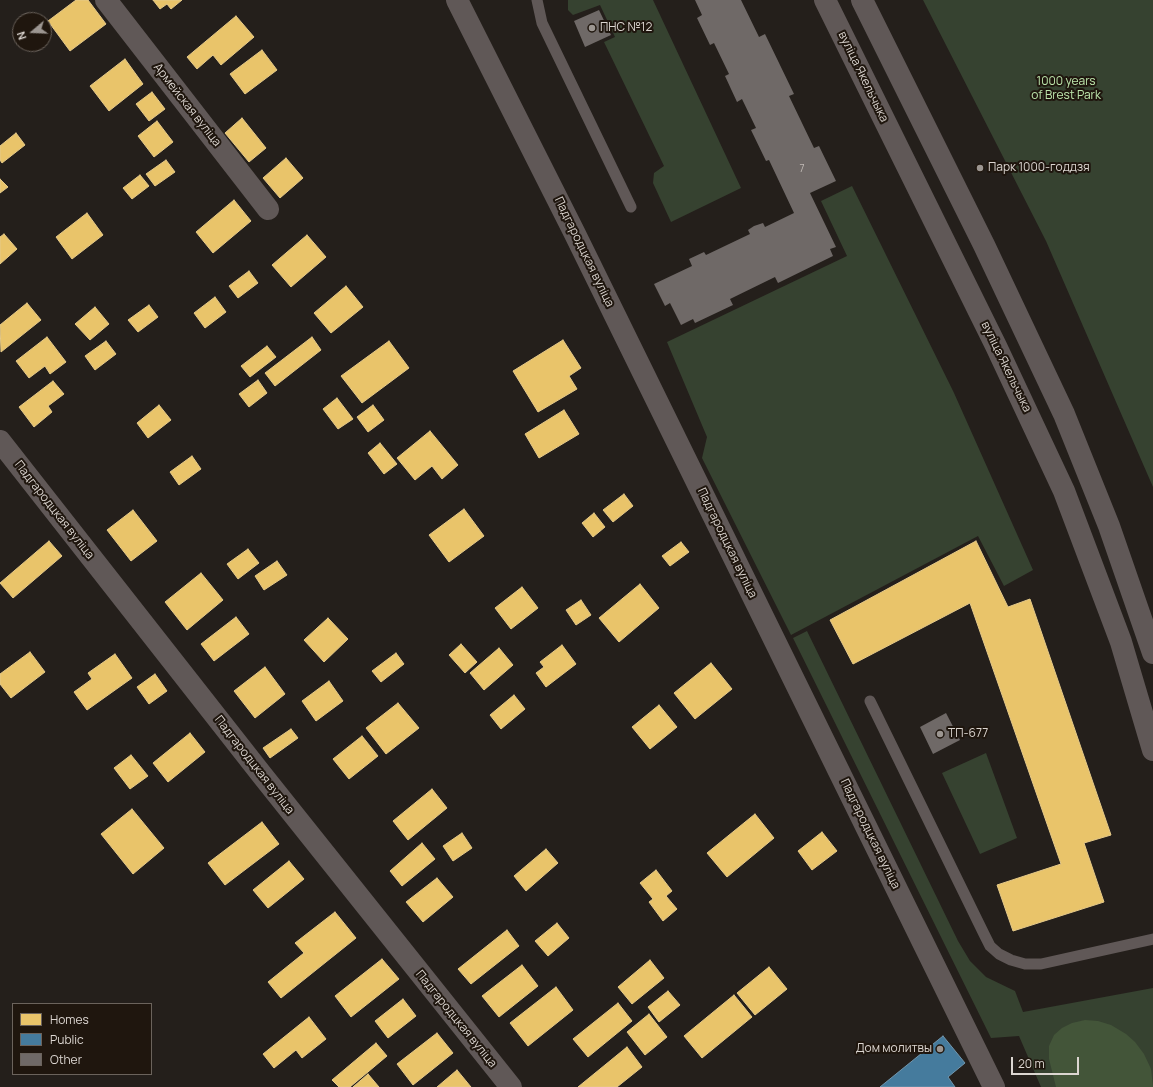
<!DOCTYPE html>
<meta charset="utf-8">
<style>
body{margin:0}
#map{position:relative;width:1153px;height:1087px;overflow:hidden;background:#241f1b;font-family:Manrope,sans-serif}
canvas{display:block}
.legend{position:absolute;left:12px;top:1003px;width:140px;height:72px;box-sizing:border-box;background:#1f160e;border:1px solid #6b635c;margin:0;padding:5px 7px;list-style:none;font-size:12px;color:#dcd6d1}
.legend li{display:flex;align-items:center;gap:8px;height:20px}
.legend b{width:20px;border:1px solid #6b635c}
.north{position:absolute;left:12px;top:12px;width:40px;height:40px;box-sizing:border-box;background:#1f160e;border:1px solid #6b635c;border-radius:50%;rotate:251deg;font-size:11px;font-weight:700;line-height:16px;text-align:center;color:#dcd6d1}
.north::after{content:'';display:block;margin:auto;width:14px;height:18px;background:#9c9691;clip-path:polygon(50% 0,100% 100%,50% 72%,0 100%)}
.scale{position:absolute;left:1011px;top:1057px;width:68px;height:18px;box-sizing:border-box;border:2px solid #dcd6d1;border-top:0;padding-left:5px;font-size:12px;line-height:14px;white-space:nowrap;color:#dcd6d1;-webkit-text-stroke:3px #1f160e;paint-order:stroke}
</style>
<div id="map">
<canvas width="1153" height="1087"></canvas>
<ul class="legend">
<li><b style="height:11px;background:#e9c46a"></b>Homes</li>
<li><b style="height:11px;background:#457b9d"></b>Public</li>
<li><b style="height:11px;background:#6f6967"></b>Other</li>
</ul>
<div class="north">N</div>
<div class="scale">20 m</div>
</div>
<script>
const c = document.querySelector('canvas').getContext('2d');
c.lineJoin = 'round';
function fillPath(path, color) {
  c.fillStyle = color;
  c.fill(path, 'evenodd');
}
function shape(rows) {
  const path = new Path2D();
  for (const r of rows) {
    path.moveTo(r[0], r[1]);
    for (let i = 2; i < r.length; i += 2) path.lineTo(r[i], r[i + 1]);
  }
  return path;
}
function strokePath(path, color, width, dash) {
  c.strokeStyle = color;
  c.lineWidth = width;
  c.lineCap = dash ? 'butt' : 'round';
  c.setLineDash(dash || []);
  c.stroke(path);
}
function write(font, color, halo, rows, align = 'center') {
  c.font = font + ' Manrope,sans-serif';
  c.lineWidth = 4;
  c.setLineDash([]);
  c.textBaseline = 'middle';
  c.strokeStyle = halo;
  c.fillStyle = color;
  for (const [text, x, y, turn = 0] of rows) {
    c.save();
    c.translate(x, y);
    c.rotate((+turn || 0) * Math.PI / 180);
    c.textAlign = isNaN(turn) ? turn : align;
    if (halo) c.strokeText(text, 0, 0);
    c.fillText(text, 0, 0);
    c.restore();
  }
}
fillPath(shape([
 [568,0,653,0,741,188,671,222,653,183,654,173,664,166,604,42,615,37,600,5,573,15,568,10],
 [923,0,1153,0,1153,487,1046,241],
 [852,186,954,393,1033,570,1004,586,978,536,791,635,702,458,707,437,667,342,847,256,821,201],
 [807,631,958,941,970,961,986,977,1015,991,1023,1012,1153,988,1153,1087,1041,1087,1019,1036,991,1038,793,638],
 [986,753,1017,838,980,854,942,773]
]), '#364230');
fillPath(shape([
 [1085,1020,1098,1021,1111,1025,1126,1034,1135,1042,1144,1054,1151,1069,1153,1087,1056,1087,1049,1059,1049,1046,1054,1035,1062,1028,1072,1023]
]), '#435539');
const homes = shape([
 [76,0,88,0,106,24,70,51,48,21,76,0],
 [153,0,182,0,171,9,167,4,160,9,153,0],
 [236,16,254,37,221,65,213,55,197,69,187,57,236,16],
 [262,50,277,70,245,94,230,74,262,50],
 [125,59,143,84,109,111,90,86,125,59],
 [152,92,165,109,149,121,136,104,152,92],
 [242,118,266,148,249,162,225,133,242,118],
 [157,121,173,142,154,157,138,136,157,121],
 [16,133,25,145,2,163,0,160,0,146,16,133],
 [286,158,303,178,280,198,263,178,286,158],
 [166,160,175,172,155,186,146,174,166,160],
 [140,175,149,186,132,199,123,188,140,175],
 [0,179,8,187,0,193,0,179],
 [234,200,251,221,213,253,196,232,234,200],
 [87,213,103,235,72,259,56,237,87,213],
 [4,234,17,249,0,264,0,237,4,234],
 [307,235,326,257,291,287,272,265,307,235],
 [249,271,258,283,238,298,229,286,249,271],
 [346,286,363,307,331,333,314,313,346,286],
 [215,297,226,312,205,328,194,313,215,297],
 [27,303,41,320,1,352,0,325,27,303],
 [149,305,158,317,138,332,128,320,149,305],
 [95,307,109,324,90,340,75,324,95,307],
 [47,337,66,362,50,374,45,366,29,378,16,361,47,337],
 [312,337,321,350,275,386,265,373,312,337],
 [563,340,581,368,569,376,577,389,538,412,513,371,563,340],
 [106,341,116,354,95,370,85,356,106,341],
 [389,341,409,368,362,403,341,376,389,341],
 [267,346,276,357,250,377,241,366,267,346],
 [258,380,267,393,249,407,239,394,258,380],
 [53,381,64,394,48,406,52,412,34,427,19,407,53,381],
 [337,398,353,419,338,429,323,409,337,398],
 [159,405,171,420,148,438,137,423,159,405],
 [373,405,384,420,368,432,357,417,373,405],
 [564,410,579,434,539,458,525,434,564,410],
 [430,431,458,465,442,479,432,466,415,480,397,458,430,431],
 [380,443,397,464,384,474,368,453,380,443],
 [192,456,201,469,179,485,170,472,192,456],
 [624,494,633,506,613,522,603,510,624,494],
 [464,509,484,536,449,562,429,535,464,509],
 [133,510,157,541,131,561,107,530,133,510],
 [594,513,605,527,593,537,582,523,594,513],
 [49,541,62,556,13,598,0,583,49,541],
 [976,541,1008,607,1030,599,1111,835,1084,843,1104,902,1013,931,997,885,1061,864,970,603,853,664,830,620,976,541],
 [681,542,689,552,670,566,662,556,681,542],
 [248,549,259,563,238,579,227,564,248,549],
 [277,561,287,575,264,590,255,576,277,561],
 [201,573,223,600,187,630,165,602,201,573],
 [640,584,659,608,619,642,599,618,640,584],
 [522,587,538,608,511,629,495,608,522,587],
 [581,600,591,615,576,625,566,610,581,600],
 [236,617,249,634,214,661,201,644,236,617],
 [328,618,348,639,324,662,304,640,328,618],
 [461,644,477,662,465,673,449,655,461,644],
 [562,645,576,664,546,687,536,673,544,667,540,662,562,645],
 [499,648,513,665,484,690,470,673,499,648],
 [30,652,45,672,11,698,0,684,0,674,30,652],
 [396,653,404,664,381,682,372,671,396,653],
 [115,654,132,678,87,710,74,692,92,679,88,673,115,654],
 [711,663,732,689,695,719,674,693,711,663],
 [265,667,285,694,255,718,234,691,265,667],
 [155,674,167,691,149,704,137,687,155,674],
 [329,681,343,701,316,721,302,701,329,681],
 [514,695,525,709,501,729,490,715,514,695],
 [398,703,419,728,386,754,366,728,398,703],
 [659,705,677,727,650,749,632,727,659,705],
 [291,729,298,738,270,758,263,748,291,729],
 [190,733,205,752,168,782,153,763,190,733],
 [362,736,378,756,349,779,333,759,362,736],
 [131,755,148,776,130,789,114,768,131,755],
 [432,789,447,808,408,840,393,821,432,789],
 [132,809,164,848,133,874,101,834,132,809],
 [755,814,774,838,727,877,707,853,755,814],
 [262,822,279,844,225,885,208,863,262,822],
 [822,832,837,851,812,870,798,851,822,832],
 [462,833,472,848,453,861,443,846,462,833],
 [422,843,435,859,402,886,390,871,422,843],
 [546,849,558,863,526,891,514,876,546,849],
 [289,861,304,879,268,908,253,890,289,861],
 [656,870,672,891,666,896,677,909,663,921,649,902,653,899,640,883,656,870],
 [437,878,453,897,423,922,406,902,437,878],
 [335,912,356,938,281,998,268,982,304,953,295,943,335,912],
 [557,923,569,938,548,956,535,941,557,923],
 [507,930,519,946,471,984,458,969,507,930],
 [382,959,399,979,351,1017,335,996,382,959],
 [650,960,664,978,632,1004,618,987,650,960],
 [522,965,538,986,499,1017,482,996,522,965],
 [769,967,787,989,755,1015,737,993,769,967],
 [556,987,573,1010,528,1046,510,1023,556,987],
 [668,991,680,1005,659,1022,648,1007,668,991],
 [734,995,752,1017,702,1058,684,1036,734,995],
 [403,999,416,1016,388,1038,375,1021,403,999],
 [618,1003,632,1021,588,1057,573,1039,618,1003],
 [649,1014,667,1037,645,1055,627,1032,649,1014],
 [309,1017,326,1039,302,1058,296,1050,274,1068,263,1054,309,1017],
 [437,1033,453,1053,413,1085,397,1064,437,1033],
 [376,1043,387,1056,350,1087,339,1087,332,1080,376,1043],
 [627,1047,642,1067,617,1087,578,1087,627,1047],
 [457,1070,471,1087,437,1087,457,1070],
 [368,1074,379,1087,353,1087,368,1074]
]);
fillPath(homes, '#e9c46a');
strokePath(homes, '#e5c989', 1);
const public = shape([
 [943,1036,965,1063,948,1077,955,1087,880,1087,943,1036]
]);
fillPath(public, '#457b9d');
strokePath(public, '#7296ad', 1);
fillPath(shape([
 [695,0,741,0,759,37,765,34,794,94,789,96,814,148,819,146,836,181,810,193,836,247,830,249,833,256,778,283,775,277,730,299,733,305,695,323,693,319,681,325,670,303,665,306,654,284,692,266,689,259,704,252,706,255,750,234,748,230,754,226,763,223,765,227,794,213,769,160,766,161,751,130,756,128,742,99,737,102,725,76,729,74,714,43,710,45,697,18,702,15],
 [599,10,611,35,585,47,574,21],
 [946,713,960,740,933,754,920,727]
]), '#6f6967');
strokePath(shape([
 [537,0,542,23,631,207],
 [870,701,984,934,990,946,999,954,1011,960,1025,964,1041,964,1153,939]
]), '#605857', 11);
strokePath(shape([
 [106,0,268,209],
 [457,0,574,232,994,1087],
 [825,0,996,346,1064,491,1121,642,1153,750],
 [862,0,984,245,1064,414,1109,526,1153,653],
 [0,441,262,775,511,1087]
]), '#605857', 22);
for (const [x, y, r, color] of [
 [592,28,4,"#9c9691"],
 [980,168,4,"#9c9691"],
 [940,734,4,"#9c9691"],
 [940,1049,4,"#9c9691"]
]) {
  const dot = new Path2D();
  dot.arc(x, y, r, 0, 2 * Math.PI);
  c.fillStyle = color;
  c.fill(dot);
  strokePath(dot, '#1f160e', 1.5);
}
write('10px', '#c1bbb6', null, [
 ["7",802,169]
]);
write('12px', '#dcd6d1', '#1f160e', [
 ["ПНС №12",600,28],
 ["Парк 1000-годдзя",988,168],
 ["ТП-677",948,734],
 ["Дом молитвы",932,1049,"right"]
], 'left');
write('12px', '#dcd6d1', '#1f160e', [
 ["вуліца Якельчыка",863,77,64],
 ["Армейская вуліца",187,105,52],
 ["Падгародцкая вуліца",584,252,64],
 ["вуліца Якельчыка",1006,367,64],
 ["Падгародцкая вуліца",54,510,52],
 ["Падгародцкая вуліца",727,543,64],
 ["Падгародцкая вуліца",254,765,52],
 ["Падгародцкая вуліца",870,834,64],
 ["Падгародцкая вуліца",456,1019,51]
]);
write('12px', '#bde6ac', '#1f160e', [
 ["1000 years",1066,82],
 ["of Brest Park",1066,96]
]);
</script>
